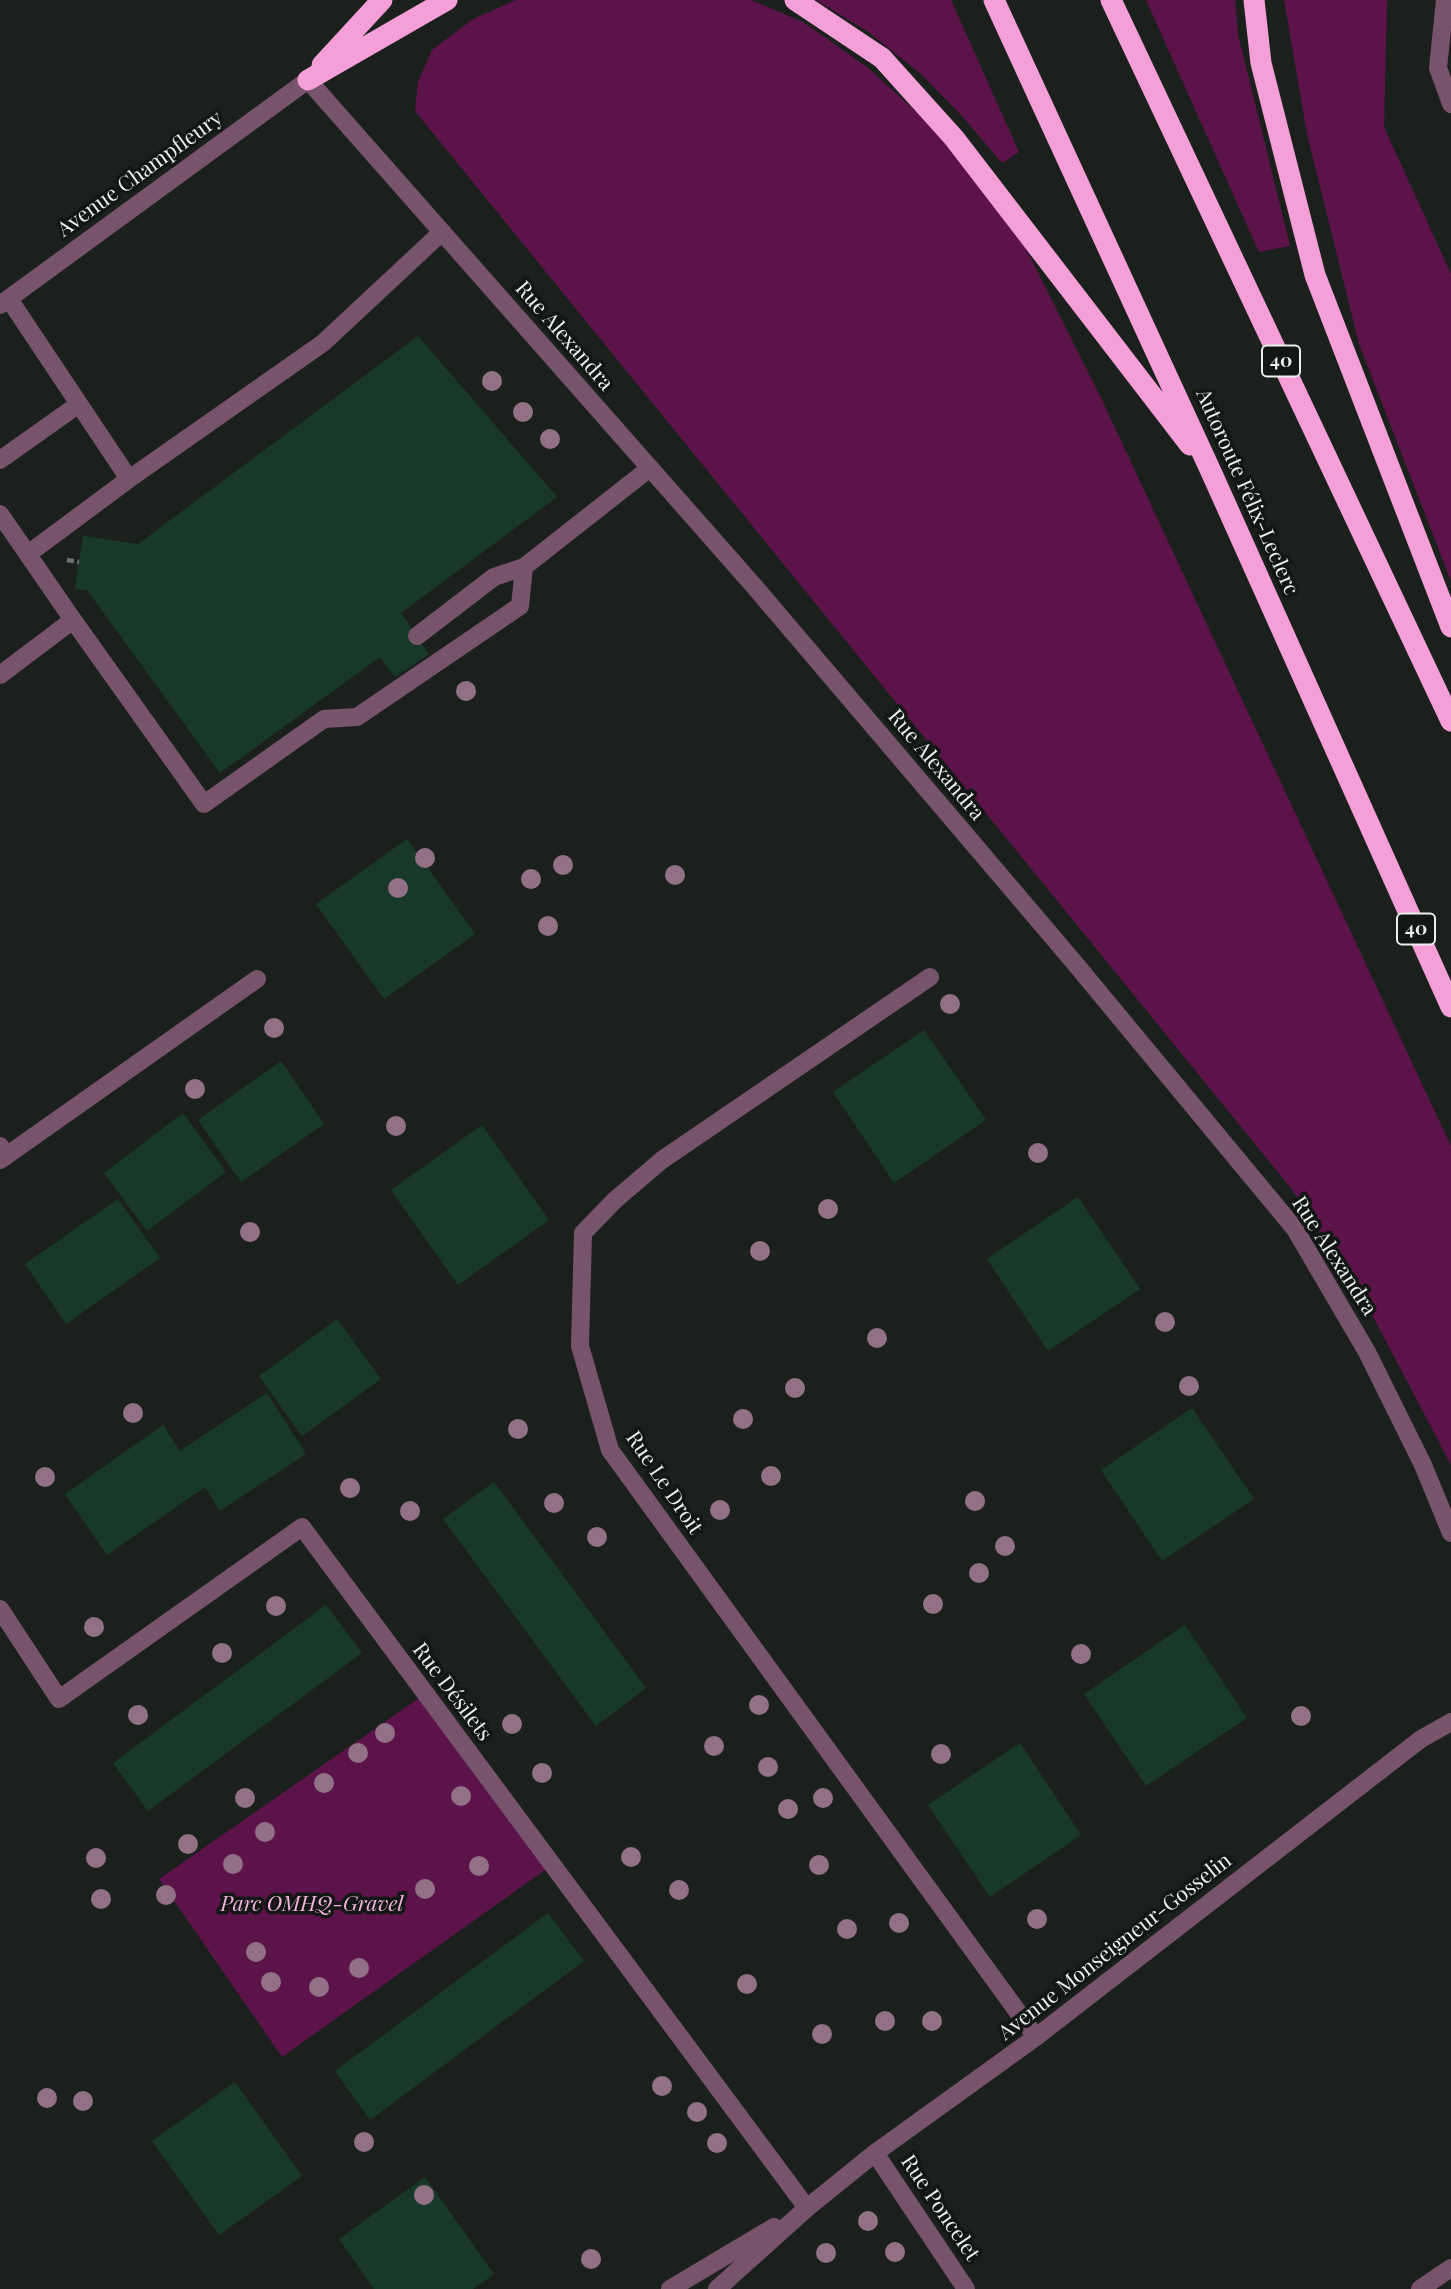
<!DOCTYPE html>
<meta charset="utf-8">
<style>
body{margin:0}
canvas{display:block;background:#1b201d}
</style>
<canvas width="1451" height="2289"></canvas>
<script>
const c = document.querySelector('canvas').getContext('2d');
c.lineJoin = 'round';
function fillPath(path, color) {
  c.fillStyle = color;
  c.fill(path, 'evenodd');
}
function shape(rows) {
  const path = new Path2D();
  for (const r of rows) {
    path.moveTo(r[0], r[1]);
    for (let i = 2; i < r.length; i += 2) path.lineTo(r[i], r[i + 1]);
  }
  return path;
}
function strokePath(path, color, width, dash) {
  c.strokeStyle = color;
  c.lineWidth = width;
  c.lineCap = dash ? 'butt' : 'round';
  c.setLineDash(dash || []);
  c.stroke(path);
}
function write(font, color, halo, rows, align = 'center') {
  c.font = font + ' "Playfair Display",serif';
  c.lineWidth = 7;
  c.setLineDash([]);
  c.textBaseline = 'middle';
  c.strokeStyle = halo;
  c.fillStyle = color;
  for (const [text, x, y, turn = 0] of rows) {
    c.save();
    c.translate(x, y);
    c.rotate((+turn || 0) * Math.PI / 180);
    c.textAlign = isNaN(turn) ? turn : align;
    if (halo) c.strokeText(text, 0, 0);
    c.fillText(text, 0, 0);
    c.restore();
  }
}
fillPath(shape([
 [516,0,751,0,803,22,867,67,934,128,1022,241,1100,396,1451,1146,1451,1465,1357,1286,1290,1187,415,111,418,82,432,50,473,19],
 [816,0,951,0,1019,152,1002,163,962,116,920,73,867,31],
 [1146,0,1235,0,1238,34,1290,246,1259,252],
 [1284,0,1387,0,1384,127,1451,274,1451,581,1359,344,1307,134],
 [425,1694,552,1865,282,2057,159,1879]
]), '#5c1349');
fillPath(shape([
 [418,336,557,497,401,613,429,654,395,677,380,657,220,773,87,590,75,589,83,536,138,544],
 [407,839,475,934,384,999,316,904],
 [924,1030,986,1120,894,1183,833,1092],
 [281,1061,324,1124,241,1182,198,1120],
 [183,1113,226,1172,147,1231,104,1173],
 [482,1125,549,1220,458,1285,391,1190],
 [1078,1197,1140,1289,1048,1351,987,1259],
 [118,1199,160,1258,66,1324,25,1264],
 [337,1319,381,1379,302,1436,259,1376],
 [267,1393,306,1454,220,1511,205,1487,107,1555,65,1494,163,1425,180,1451],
 [1192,1408,1254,1499,1162,1561,1101,1470],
 [494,1482,646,1688,596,1726,443,1519],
 [326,1605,362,1653,148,1811,113,1763],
 [1185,1625,1247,1718,1146,1786,1084,1694],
 [1020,1743,1081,1835,990,1897,928,1805],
 [548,1913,584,1961,370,2120,335,2071],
 [235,2082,302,2176,219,2235,152,2141],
 [425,2177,494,2274,473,2289,374,2289,339,2239]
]), '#183929');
strokePath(shape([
 [67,560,79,562]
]), '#6e7370', 4.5, [7, 3.5]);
strokePath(shape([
 [1445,0,1438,68,1451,104],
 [9,299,129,479,323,343,442,232],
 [0,460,79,404],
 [0,514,73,620,0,675],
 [28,554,129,479],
 [73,620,204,804,324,719,357,717,520,606,524,567],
 [417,636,494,577,524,567,650,468],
 [6,1156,257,979]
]), '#77546b', 18);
strokePath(shape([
 [930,977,662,1160,615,1200,583,1233,580,1346,610,1450,1036,2037],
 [0,1146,6,1156,0,1160],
 [0,1609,59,1699,302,1527,807,2208],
 [875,2153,966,2289],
 [1420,2289,1451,2268]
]), '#77546b', 18);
strokePath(shape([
 [0,305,308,80,754,586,1073,961,1295,1229,1367,1352,1423,1465,1451,1533],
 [670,2289,774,2227],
 [717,2289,807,2208,875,2153,1036,2037,1421,1739,1451,1722]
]), '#77546b', 18);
strokePath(shape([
 [795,0,882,58,954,138,1190,445],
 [994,0,1213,476,1451,1007],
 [1111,0,1451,721],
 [1254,0,1261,63,1315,275,1451,627],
 [322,65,382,0],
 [308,80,447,0]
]), '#f49fd7', 21);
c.fillStyle = '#927187';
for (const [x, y] of [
 [492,381],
 [523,412],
 [550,439],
 [466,691],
 [425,858],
 [563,865],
 [675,875],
 [531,879],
 [398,888],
 [548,926],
 [950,1004],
 [274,1028],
 [195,1089],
 [396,1126],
 [1038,1153],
 [828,1209],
 [250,1232],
 [760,1251],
 [1165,1322],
 [877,1338],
 [1189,1386],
 [795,1388],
 [133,1413],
 [743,1419],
 [518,1429],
 [771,1476],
 [45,1477],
 [350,1488],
 [975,1501],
 [554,1503],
 [720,1510],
 [410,1511],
 [597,1537],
 [1005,1546],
 [979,1573],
 [933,1604],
 [276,1606],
 [94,1627],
 [222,1653],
 [1081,1654],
 [759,1705],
 [138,1715],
 [1301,1716],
 [512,1724],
 [385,1733],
 [714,1746],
 [358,1753],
 [941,1754],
 [768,1767],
 [542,1773],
 [324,1783],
 [461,1796],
 [245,1798],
 [823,1798],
 [788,1809],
 [265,1832],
 [188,1844],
 [631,1857],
 [96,1858],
 [233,1864],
 [819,1865],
 [479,1866],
 [425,1889],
 [679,1890],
 [166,1895],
 [101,1899],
 [1037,1919],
 [899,1923],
 [847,1929],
 [256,1952],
 [359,1968],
 [271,1982],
 [747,1984],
 [319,1987],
 [885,2021],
 [932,2021],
 [822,2034],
 [662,2086],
 [47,2098],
 [83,2101],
 [697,2112],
 [364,2142],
 [717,2143],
 [424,2195],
 [868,2221],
 [895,2252],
 [826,2253],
 [591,2259]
]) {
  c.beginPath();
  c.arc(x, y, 10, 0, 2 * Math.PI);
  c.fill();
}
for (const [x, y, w] of [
 [1281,361,38],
 [1416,929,38]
]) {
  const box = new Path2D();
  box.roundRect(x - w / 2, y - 15.5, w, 31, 5);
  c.fillStyle = '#121614';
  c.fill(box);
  strokePath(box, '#ebefed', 2);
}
write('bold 19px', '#ebefed', null, [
 ["40",1281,361],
 ["40",1416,929]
]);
write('21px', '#ebefed', '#121614', [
 ["Avenue Champfleury",140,174,-36],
 ["Rue Alexandra",564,336,49],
 ["Autoroute Félix-Leclerc",1247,492,66],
 ["Rue Alexandra",936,765,50],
 ["Rue Alexandra",1334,1256,57],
 ["Rue Le Droit",664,1483,56],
 ["Rue Désilets",452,1692,53],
 ["Avenue Monseigneur-Gosselin",1115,1947,-38],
 ["Rue Poncelet",940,2208,56]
]);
write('italic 21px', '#f4b3dd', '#121614', [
 ["Parc OMHQ-Gravel",312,1904]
]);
</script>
